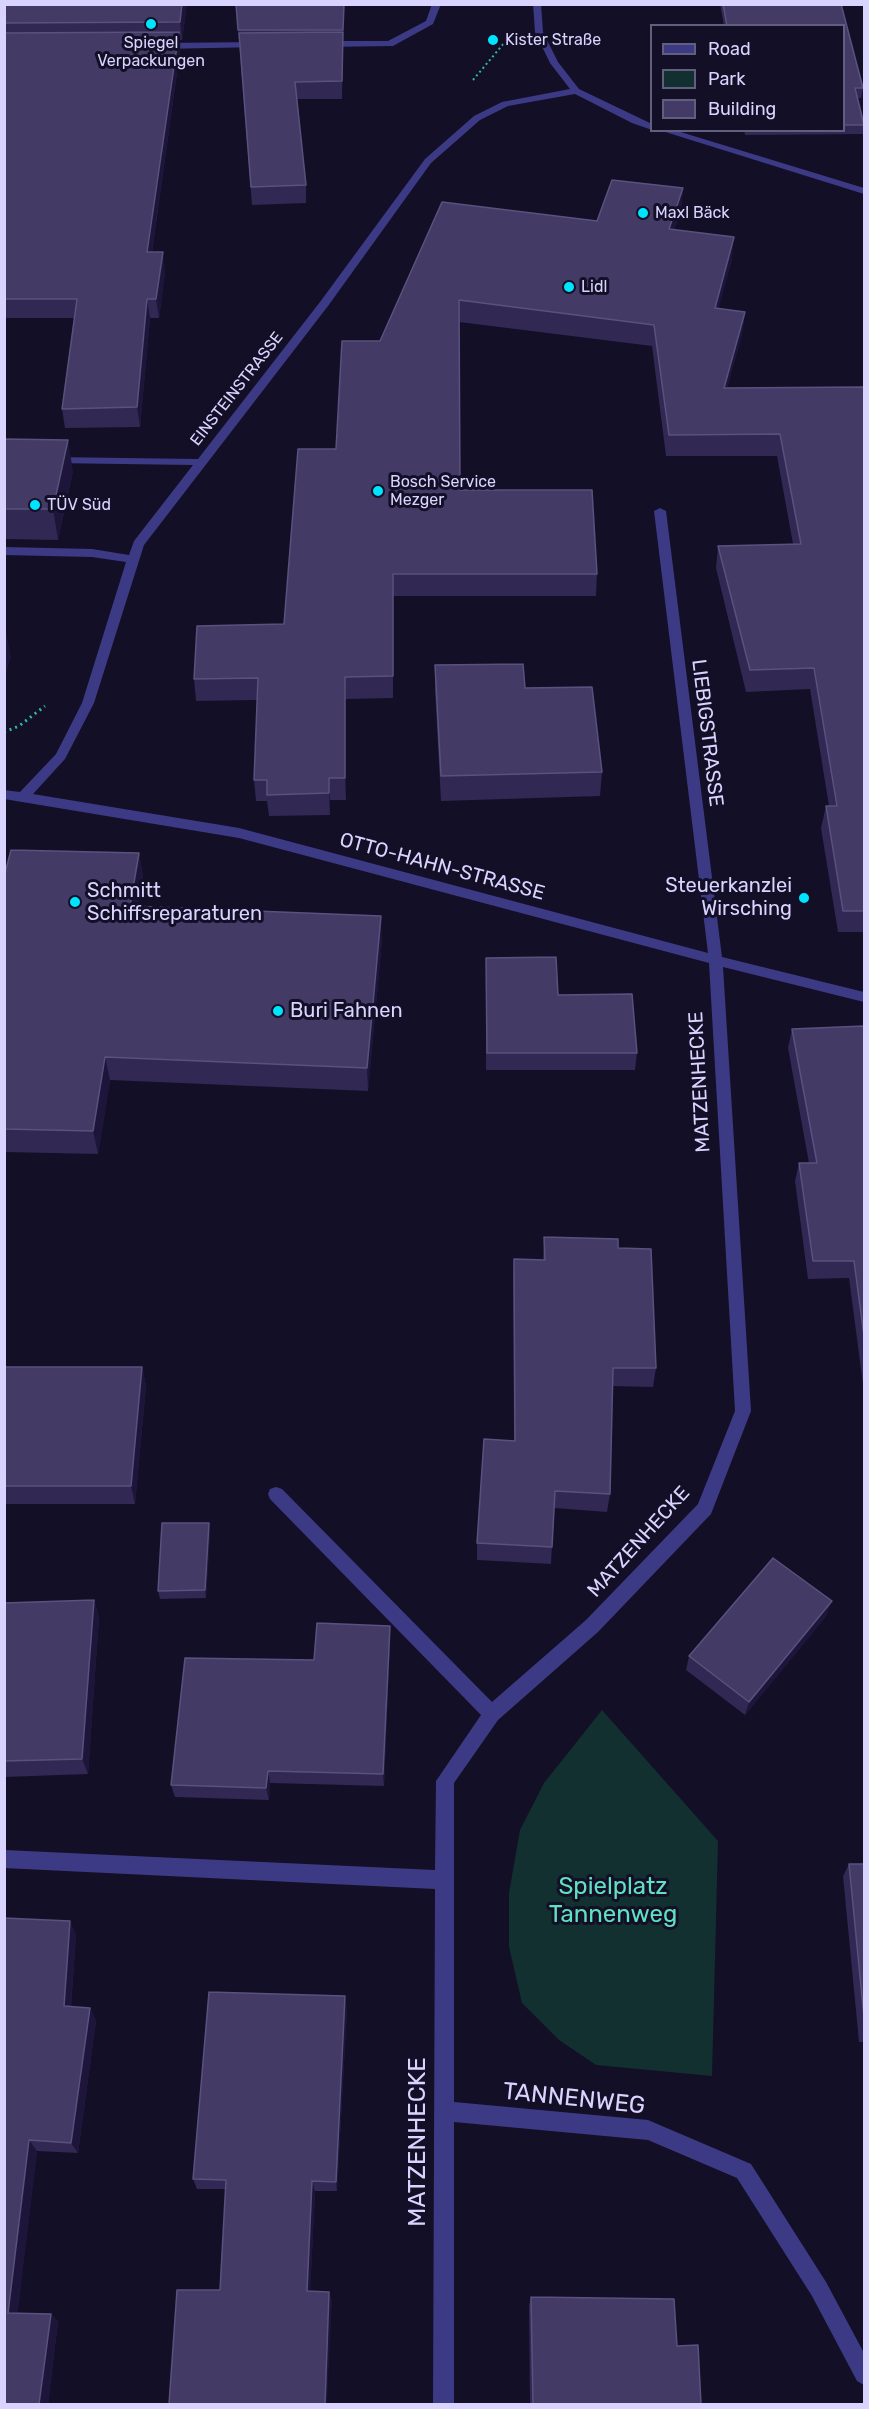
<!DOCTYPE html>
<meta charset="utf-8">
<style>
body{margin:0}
#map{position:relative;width:869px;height:2409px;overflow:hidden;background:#130f26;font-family:Rubik,sans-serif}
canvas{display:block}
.frame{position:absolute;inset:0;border:6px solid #d9d4ff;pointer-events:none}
.legend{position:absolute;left:650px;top:24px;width:195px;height:108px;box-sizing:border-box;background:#130f26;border:2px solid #625e7d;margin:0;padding:8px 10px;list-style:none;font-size:18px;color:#d9d4ff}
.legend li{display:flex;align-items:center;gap:12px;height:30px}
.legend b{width:30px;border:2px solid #625e7d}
</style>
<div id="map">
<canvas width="869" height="2409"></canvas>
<div class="frame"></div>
<ul class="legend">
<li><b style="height:8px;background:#3d3a85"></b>Road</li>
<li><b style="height:16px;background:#12302f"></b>Park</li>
<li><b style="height:16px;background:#433a66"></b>Building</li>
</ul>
</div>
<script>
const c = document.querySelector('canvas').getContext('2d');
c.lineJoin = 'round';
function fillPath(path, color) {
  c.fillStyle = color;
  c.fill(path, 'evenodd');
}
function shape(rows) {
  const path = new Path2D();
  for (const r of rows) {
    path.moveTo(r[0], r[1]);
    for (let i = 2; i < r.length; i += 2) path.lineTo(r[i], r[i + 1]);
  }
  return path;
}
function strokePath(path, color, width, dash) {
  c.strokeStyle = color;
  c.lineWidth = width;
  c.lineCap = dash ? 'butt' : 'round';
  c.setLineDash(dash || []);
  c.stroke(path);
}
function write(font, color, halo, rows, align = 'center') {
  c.font = font + ' Rubik,sans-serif';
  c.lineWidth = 6;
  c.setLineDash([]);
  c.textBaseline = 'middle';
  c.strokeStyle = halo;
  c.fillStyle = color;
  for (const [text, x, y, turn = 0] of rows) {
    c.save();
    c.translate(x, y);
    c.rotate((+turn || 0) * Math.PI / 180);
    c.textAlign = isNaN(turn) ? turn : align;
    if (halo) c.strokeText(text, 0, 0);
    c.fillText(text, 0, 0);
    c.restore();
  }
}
fillPath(shape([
 [602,1710,718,1841,712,2076,596,2065,559,2040,522,2003,509,1947,509,1893,520,1830,544,1783]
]), '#12302f');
strokePath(shape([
 [473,80,505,42]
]), '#2fb8b0', 2, [2, 3]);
strokePath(shape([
 [4,732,19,726,45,706]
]), '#2fb8b0', 3, [2, 4]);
fillPath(shape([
 [432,4,441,4,433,24,393,46,322,47,318,44,322,41,388,41,426,21,432,4],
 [533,4,541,4,543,32,558,62,579,89,652,124,652,130,632,123,575,94,508,106,480,120,431,163,328,306,144,545,94,703,65,759,33,794,239,828,708,953,654,511,660,508,666,511,722,957,864,992,864,1002,723,967,751,1411,711,1514,598,1632,498,1720,454,1783,454,2102,648,2120,751,2164,826,2282,864,2353,864,2385,857,2381,812,2296,737,2178,648,2140,454,2122,454,2404,433,2404,435,1889,4,1868,4,1850,435,1870,436,1781,481,1715,270,1499,268,1494,270,1489,276,1487,282,1489,492,1702,586,1620,698,1504,735,1411,709,963,239,838,4,799,4,790,20,792,56,754,82,703,126,562,92,557,4,555,4,547,92,549,129,555,134,541,193,465,51,463,45,460,51,457,198,459,320,302,425,159,474,116,502,102,570,89,550,63,535,32,533,4],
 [259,42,262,43,262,47,160,49,156,46,160,43,259,42],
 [659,130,674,130,864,188,864,194,659,130]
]), '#3d3a85');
fillPath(shape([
 [4,4,187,4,182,40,179,40,180,51,152,252,165,272,159,318,150,318,140,427,65,428,62,409,74,318,4,318],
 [236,4,344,4,342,99,296,99,306,185,306,203,252,205],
 [720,4,841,4,863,88,861,98,858,98,864,123,863,134,745,135,744,130,843,130,843,26,724,26],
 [683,188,681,209,674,230,732,259,718,309,745,312,742,334,727,388,864,387,864,932,838,932,821,828,826,806,829,806,810,689,746,692,716,568,718,546,793,544,777,456,666,456,652,346,459,322,460,490,597,574,596,596,393,596,393,698,346,699,346,800,330,800,330,815,269,816,267,801,256,801,254,780,257,700,196,701,194,679,284,624,336,449,380,341,597,221],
 [4,439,73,471,58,540,4,539],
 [435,665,525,688,602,772,600,796,441,801,435,690],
 [139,853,143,877,138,907,382,940,368,1091,110,1080,98,1154,4,1152,4,877],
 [486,958,558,995,637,1053,635,1070,486,1070],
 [864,1026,864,1392,849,1278,808,1279,795,1181,799,1163,809,1163,788,1048,792,1029],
 [544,1237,618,1248,656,1368,653,1387,612,1386,610,1494,607,1512,554,1508,551,1564,477,1560,477,1543,514,1441,513,1278,514,1259,543,1260],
 [4,1367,142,1367,146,1386,135,1504,4,1504],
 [209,1523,210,1531,206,1598,160,1599,158,1591],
 [94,1600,99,1617,88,1774,4,1777,4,1603],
 [827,1615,745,1715,686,1670,689,1656],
 [390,1626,390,1639,384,1786,270,1783,269,1800,175,1797,171,1785,314,1660],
 [849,1864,864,1864,864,2044,864,2042,859,2042,843,1876],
 [4,1918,76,1934,71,2007,90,2008,96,2021,78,2153,37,2151,17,2313,51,2314,58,2322,48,2404,4,2404],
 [347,2008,337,2191,315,2191,310,2291,332,2300,220,2290,226,2189,197,2189,193,2179],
 [531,2297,701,2404,530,2404,529,2305]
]), '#312854');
fillPath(shape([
 [182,4,187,4,182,40,180,22],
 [179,32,180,51,149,272,147,252],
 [683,188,681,209,667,251,669,229],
 [734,237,732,259,713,330,715,308],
 [163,252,165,272,159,318,156,299],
 [147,299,150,318,140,427,137,407],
 [745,312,742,334,721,410,724,388],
 [68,440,73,471,58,540,53,509],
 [5,627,11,657,4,680,4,629],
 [345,677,346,699,346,800,345,778],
 [329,778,330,800,330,815,329,793],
 [139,853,143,877,134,930,130,906],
 [381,916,382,940,368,1091,367,1068],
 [105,1057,110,1080,98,1154,93,1131],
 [142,1367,146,1386,135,1504,131,1486],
 [209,1523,210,1531,206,1598,205,1590],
 [94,1600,99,1617,88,1774,82,1759],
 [832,1601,827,1615,745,1715,749,1702],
 [390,1626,390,1639,384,1786,383,1774],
 [268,1771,270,1783,269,1800,266,1788],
 [70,1921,76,1934,70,2019,64,2006],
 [345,1996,347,2008,337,2191,336,2182],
 [90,2008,96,2021,78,2153,71,2143],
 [29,2140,37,2151,17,2320,8,2313],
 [312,2181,315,2191,310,2299,307,2291],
 [329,2292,332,2300,327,2404,325,2404],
 [51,2314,58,2322,48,2404,39,2404]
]), '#1d163a');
const building = shape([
 [4,4,182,4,180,22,4,23,4,4],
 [236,4,344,4,343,30,238,30,236,4],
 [723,4,841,4,863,88,855,88,864,125,843,125,843,26,727,26,723,4],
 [179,32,147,252,163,252,156,299,147,299,137,407,62,409,77,299,4,299,4,33,179,32],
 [343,32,342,81,295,82,306,185,251,187,239,33,343,32],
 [612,180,683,188,669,229,734,237,715,308,745,312,724,388,864,387,864,911,843,911,826,806,837,806,814,668,750,670,718,546,801,544,780,434,669,435,654,325,459,300,460,490,592,490,597,574,393,574,393,676,345,677,345,778,329,778,329,793,267,795,267,780,254,780,258,678,194,679,197,626,284,624,298,449,336,449,342,341,380,341,442,202,597,221,612,180],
 [4,439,68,440,53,509,4,509,4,439],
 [523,664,525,688,592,687,602,772,441,776,435,665,523,664],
 [11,850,139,853,130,906,381,916,367,1068,105,1057,93,1131,4,1129,4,877,11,850],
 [556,957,558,995,632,994,637,1053,487,1053,486,958,556,957],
 [864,1026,864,1336,854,1261,813,1261,799,1163,817,1163,792,1029,864,1026],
 [544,1237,618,1239,618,1248,651,1249,656,1368,613,1368,610,1494,555,1491,552,1547,477,1543,484,1439,515,1441,514,1259,545,1260,544,1237],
 [4,1367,142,1367,131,1486,4,1486,4,1367],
 [162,1523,209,1523,205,1590,158,1591,162,1523],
 [773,1558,832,1601,749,1702,689,1656,773,1558],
 [94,1600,82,1759,4,1761,4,1603,94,1600],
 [317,1623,390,1626,383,1774,268,1771,266,1788,171,1785,185,1658,314,1660,317,1623],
 [849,1864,864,1864,864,2017,849,1864],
 [4,1918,70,1921,64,2006,90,2008,71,2143,29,2140,8,2313,51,2314,39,2404,4,2404,4,1918],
 [209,1992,345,1996,336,2182,312,2181,307,2291,329,2292,325,2404,169,2404,177,2290,220,2290,226,2180,193,2179,209,1992],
 [531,2297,674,2299,677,2346,698,2345,701,2404,533,2404,531,2297]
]);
fillPath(building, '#433a66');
strokePath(building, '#5a527e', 1.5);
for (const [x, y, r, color] of [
 [151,24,6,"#00e5ff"],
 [493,40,6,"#00e5ff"],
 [643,213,6,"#00e5ff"],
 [569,287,6,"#00e5ff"],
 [378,491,6,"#00e5ff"],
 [35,505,6,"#00e5ff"],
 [804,898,6,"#00e5ff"],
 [75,902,6,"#00e5ff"],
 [278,1011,6,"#00e5ff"]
]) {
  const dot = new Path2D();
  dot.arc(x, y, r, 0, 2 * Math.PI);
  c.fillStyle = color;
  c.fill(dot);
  strokePath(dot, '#130f26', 2);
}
write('16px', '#d9d4ff', '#130f26', [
 ["Kister Straße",505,40],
 ["Spiegel",151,43,"center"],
 ["Verpackungen",151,61,"center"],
 ["Maxl Bäck",655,213],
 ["Lidl",581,287],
 ["Bosch Service",390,482],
 ["Mezger",390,500],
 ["TÜV Süd",47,505]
], 'left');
write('16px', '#d9d4ff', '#130f26', [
 ["EINSTEINSTRASSE",237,389,-52]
]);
write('20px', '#d9d4ff', '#130f26', [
 ["LIEBIGSTRASSE",707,733,83],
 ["OTTO-HAHN-STRASSE",442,867,15],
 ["MATZENHECKE",700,1082,-93],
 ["MATZENHECKE",639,1542,-48]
]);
write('20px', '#d9d4ff', '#130f26', [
 ["Steuerkanzlei",792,886,"right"],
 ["Wirsching",792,909,"right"],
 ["Schmitt",87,891],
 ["Schiffsreparaturen",87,914],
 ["Buri Fahnen",290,1011]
], 'left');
write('24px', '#5fe0c0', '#130f26', [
 ["Spielplatz",613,1887],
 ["Tannenweg",613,1915]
]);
write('24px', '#d9d4ff', '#130f26', [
 ["TANNENWEG",574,2099,6],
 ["MATZENHECKE",418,2142,-90]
]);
</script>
